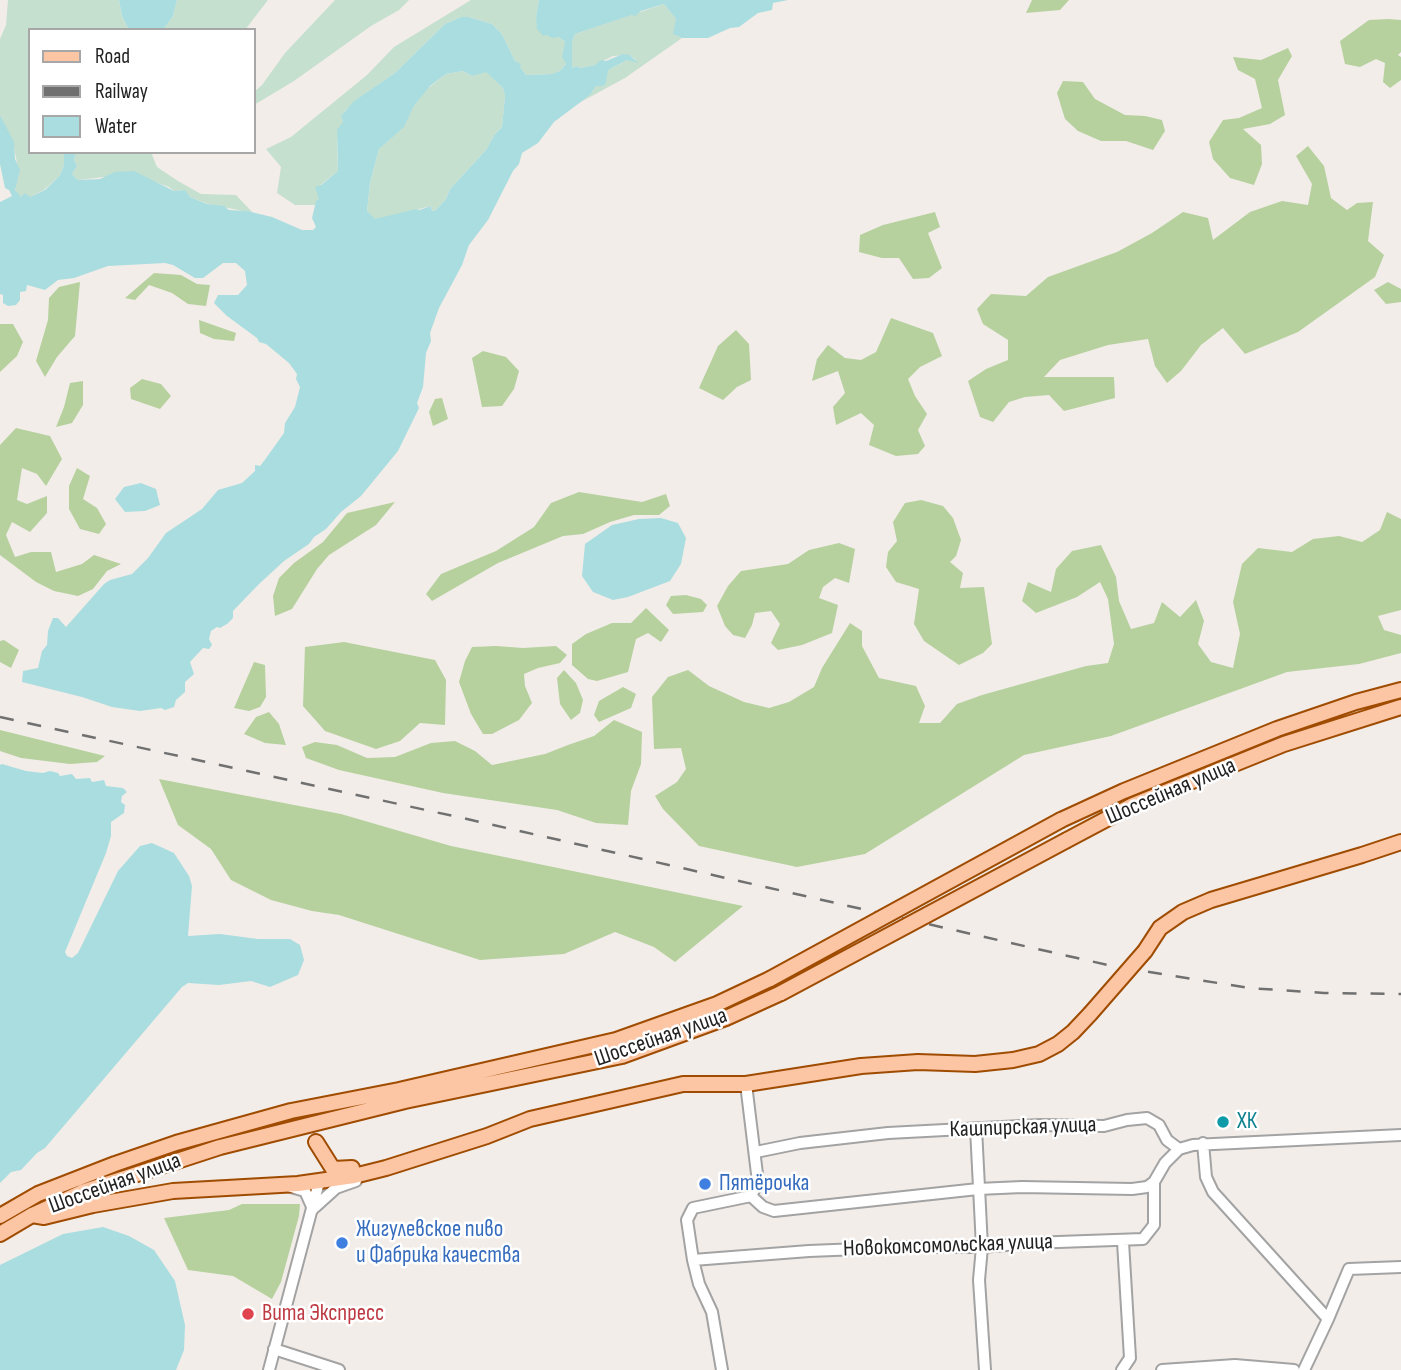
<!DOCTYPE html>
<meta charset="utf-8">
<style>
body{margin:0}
#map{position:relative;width:1401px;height:1370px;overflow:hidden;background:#f2ede9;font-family:"Sofia Sans Condensed",sans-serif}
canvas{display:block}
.legend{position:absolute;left:28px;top:28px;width:228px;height:126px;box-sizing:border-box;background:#fff;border:2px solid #a7a7a7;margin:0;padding:9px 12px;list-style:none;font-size:21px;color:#222}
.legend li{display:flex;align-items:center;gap:14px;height:35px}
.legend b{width:35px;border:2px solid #a7a7a7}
</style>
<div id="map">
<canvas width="1401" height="1370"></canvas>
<ul class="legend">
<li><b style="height:9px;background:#fcc5a4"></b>Road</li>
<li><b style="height:9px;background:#707070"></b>Railway</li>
<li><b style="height:19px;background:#aadddf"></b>Water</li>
</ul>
</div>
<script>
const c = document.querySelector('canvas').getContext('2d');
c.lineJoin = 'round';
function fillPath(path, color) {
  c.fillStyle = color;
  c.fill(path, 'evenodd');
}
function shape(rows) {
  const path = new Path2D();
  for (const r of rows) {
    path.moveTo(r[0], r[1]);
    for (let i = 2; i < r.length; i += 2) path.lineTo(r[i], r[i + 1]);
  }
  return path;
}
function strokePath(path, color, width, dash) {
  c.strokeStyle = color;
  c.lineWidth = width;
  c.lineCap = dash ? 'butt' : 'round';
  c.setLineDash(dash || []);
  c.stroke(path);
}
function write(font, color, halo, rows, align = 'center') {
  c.font = font + ' "Sofia Sans Condensed",sans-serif';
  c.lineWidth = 5;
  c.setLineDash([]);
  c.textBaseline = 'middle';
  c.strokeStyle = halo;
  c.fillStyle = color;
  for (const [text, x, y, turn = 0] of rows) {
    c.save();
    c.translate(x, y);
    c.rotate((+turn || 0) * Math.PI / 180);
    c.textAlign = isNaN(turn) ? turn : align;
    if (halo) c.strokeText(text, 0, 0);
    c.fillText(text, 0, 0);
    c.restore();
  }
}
fillPath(shape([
 [1032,0,1069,0,1060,10,1026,13],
 [1388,19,1401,20,1401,52,1398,55,1401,57,1401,80,1390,88,1383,82,1385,63,1376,59,1360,67,1345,64,1340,41,1369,20],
 [1288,48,1292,56,1278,80,1285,115,1270,124,1243,129,1261,145,1262,164,1254,185,1230,178,1213,159,1209,142,1223,120,1239,118,1262,108,1255,79,1238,70,1233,57,1261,60],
 [1063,81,1083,82,1095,99,1125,115,1145,116,1162,120,1165,131,1153,150,1126,141,1101,141,1078,131,1065,119,1057,93],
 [1308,146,1324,166,1331,198,1347,210,1357,203,1373,202,1368,241,1384,255,1375,277,1298,332,1245,354,1223,328,1201,345,1181,371,1167,383,1155,366,1148,339,1108,345,1060,360,1044,377,1114,377,1115,398,1064,411,1049,395,1025,397,1009,402,993,422,980,417,968,381,986,369,1008,360,1008,340,983,324,977,309,991,294,1026,296,1048,277,1117,252,1152,233,1183,212,1208,218,1213,240,1250,212,1282,201,1308,205,1312,184,1296,156],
 [935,212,940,227,928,233,942,268,929,278,913,279,899,258,882,258,859,252,860,235,883,225],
 [154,273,181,275,197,284,210,285,206,306,188,304,172,293,149,285,135,300,125,298],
 [80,282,75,336,57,357,45,377,36,361,48,320,49,298,59,287],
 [1388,282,1401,289,1401,302,1386,304,1374,290],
 [891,318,933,333,942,356,920,367,908,379,915,396,927,414,918,430,925,446,918,454,896,456,869,445,874,425,861,413,836,425,833,407,845,393,838,371,812,381,817,359,828,345,845,358,861,360,876,352],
 [199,320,236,333,234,341,214,339,200,333],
 [0,324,13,324,23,342,17,356,0,372],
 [736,330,749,344,751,380,737,387,723,400,699,388,718,346],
 [483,351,506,357,519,371,514,389,502,406,482,407,472,358],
 [142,379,161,384,171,396,160,409,131,399,130,388],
 [83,381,83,405,72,423,56,427,64,407,70,383],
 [442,398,448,419,433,426,429,412,435,399],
 [16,428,50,436,62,459,46,486,37,474,22,468,17,500,27,504,47,496,47,513,30,532,12,522,6,535,15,557,31,552,51,552,56,572,82,564,94,555,121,564,107,571,93,589,78,596,54,591,36,582,0,555,0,445],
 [77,468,90,476,83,499,97,508,106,524,99,534,80,529,69,509,69,486],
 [579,492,642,502,666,494,670,506,659,515,634,515,610,522,583,534,563,536,498,563,432,601,426,594,441,574,496,551,534,527,551,503],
 [921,500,943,506,953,518,961,540,956,556,950,562,963,573,960,588,984,587,992,644,983,653,959,665,924,641,914,624,919,589,896,582,886,567,888,552,897,541,893,522,905,503],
 [395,502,376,525,329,555,317,569,292,609,275,616,273,596,279,578,294,563,323,542,347,513],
 [1387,512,1401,519,1401,610,1378,616,1384,630,1401,635,1401,653,1359,664,1287,672,1111,736,1024,755,865,854,797,867,699,846,663,809,655,796,677,782,686,769,681,748,654,749,652,697,668,677,688,670,709,686,744,702,769,708,789,702,814,687,822,668,850,623,862,631,862,646,879,678,916,686,925,706,919,723,940,723,957,704,982,695,1086,666,1108,663,1114,644,1108,599,1100,582,1077,597,1036,613,1022,601,1028,582,1051,592,1056,569,1072,551,1101,545,1116,577,1119,601,1131,629,1154,623,1162,602,1180,617,1196,600,1204,621,1198,644,1211,662,1233,668,1240,634,1233,602,1242,564,1258,548,1292,552,1313,539,1339,536,1362,542,1380,530],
 [839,543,855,549,849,583,835,578,823,587,819,598,838,605,832,633,802,645,778,650,771,643,780,624,771,611,755,613,752,625,745,638,733,635,725,626,717,606,728,586,741,571,788,564,809,550],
 [686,595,701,599,707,605,703,612,673,614,666,605,671,596],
 [646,608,669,630,661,642,648,633,636,639,628,672,597,681,588,679,572,665,572,644,586,634,612,623,631,623],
 [4,640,19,650,11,668,0,662,0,641],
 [344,642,435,660,446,680,445,725,420,723,400,741,376,749,325,731,303,706,305,647],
 [496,646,523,648,556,646,567,655,560,663,538,668,524,674,525,686,532,703,519,720,492,734,483,734,471,714,459,682,465,661,472,647],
 [254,662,265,665,266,697,260,707,249,711,234,708],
 [564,670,576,683,583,700,580,713,571,720,560,704,557,678],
 [623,687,636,694,631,708,599,722,594,715,599,701],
 [269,712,279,724,286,745,265,743,244,734,256,717],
 [614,720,642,732,641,764,631,791,628,825,596,823,557,810,443,793,339,770,306,758,302,747,315,742,337,745,367,758,395,757,431,743,455,741,475,751,492,765,545,754,568,745,594,736],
 [0,730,105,756,97,762,70,764,21,758,0,751],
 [159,779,341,814,451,846,743,906,675,962,654,947,615,932,564,954,480,960,339,915,312,911,271,900,231,880,211,849,178,825],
 [242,1204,300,1204,299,1216,281,1282,272,1299,233,1276,188,1270,164,1218,229,1210]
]), '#b6d19e');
fillPath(shape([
 [8,0,119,0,122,16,129,30,30,30,30,152,64,152,64,165,60,175,44,190,30,197,21,197,16,194,15,187,19,174,14,147,0,115,0,39,6,25],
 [177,0,268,0,245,30,163,30,173,16],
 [335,0,409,0,399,10,371,26,294,81,254,105,254,92,262,85,285,53],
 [471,0,539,0,536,17,538,29,547,34,559,37,565,42,566,64,560,71,553,74,526,75,515,61,502,34,492,24,469,17,461,17,445,24,395,73,356,100,345,111,342,116,343,122,337,140,338,171,319,186,319,199,315,205,295,205,277,193,281,167,266,149,291,137,367,75,394,47],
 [664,4,676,19,675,35,682,38,625,78,579,103,590,95,596,86,603,86,608,70,627,60,636,60,630,55,613,56,595,65,580,68,577,66,572,68,572,42,575,34],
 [463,71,472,76,486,71,503,88,505,96,502,127,495,134,486,150,450,189,446,199,436,210,432,211,431,206,375,220,367,211,370,183,379,149,404,126,414,106,427,89,446,74],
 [76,152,151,152,157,167,178,181,201,194,236,195,253,213,208,204,190,197,184,190,174,191,169,187,152,181,104,177,78,180,72,174,77,166,74,160]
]), '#c6e0cf');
fillPath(shape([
 [119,0,177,0,173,16,163,30,129,30,122,16],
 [539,0,788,0,773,3,772,10,758,13,739,27,730,28,708,38,682,38,673,34,676,19,664,4,641,11,635,16,632,15,575,34,572,42,572,68,577,66,580,68,595,65,601,60,606,61,623,54,630,55,638,63,627,60,608,70,606,83,603,86,596,86,590,95,554,122,538,143,522,153,519,164,513,171,488,220,469,245,462,265,439,308,430,333,431,341,426,353,423,387,417,403,419,408,398,451,361,496,341,512,326,529,314,537,309,544,284,561,259,584,233,611,233,618,227,624,220,628,217,627,211,631,209,639,212,645,209,649,203,648,190,662,194,674,185,682,185,692,176,700,174,707,165,710,161,708,140,711,112,707,82,697,22,682,23,671,38,668,42,651,47,645,48,631,53,618,58,618,66,627,104,584,110,580,132,574,148,558,166,533,202,509,218,490,242,483,255,471,255,465,260,466,264,461,284,433,285,423,295,407,300,387,296,379,297,374,289,363,266,344,259,342,257,338,227,316,214,303,218,295,238,295,247,285,245,271,236,263,223,263,203,278,195,278,173,265,165,263,108,266,74,278,58,280,45,290,27,285,26,291,20,292,20,300,16,305,8,306,3,303,3,295,0,294,0,202,12,196,9,190,5,188,0,164,0,115,14,142,15,159,20,170,15,190,21,197,25,193,30,197,45,190,60,175,64,165,64,152,76,152,74,160,77,166,72,174,78,180,100,179,115,172,134,171,174,191,185,190,190,197,207,204,224,206,229,210,247,211,272,217,302,230,313,230,316,227,312,218,316,201,319,199,315,187,321,185,338,171,337,130,343,122,341,116,354,101,395,73,445,24,461,17,469,17,492,24,502,34,515,61,521,64,520,67,526,75,552,74,560,71,566,64,562,57,565,42,559,37,552,38,547,35,543,36,537,29,536,17],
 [463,71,472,76,486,72,503,88,505,96,502,127,495,134,486,150,450,189,446,199,436,210,432,211,431,206,419,210,416,209,375,219,367,211,370,183,379,149,404,127,414,106,430,86,446,74],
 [141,483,156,489,160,505,145,511,125,512,115,499,124,487],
 [661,518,678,523,686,538,681,564,670,581,628,597,613,600,593,592,582,576,585,544,612,525,639,519],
 [2,764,26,771,43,773,50,771,58,773,60,776,72,774,76,779,90,778,92,782,104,780,106,786,123,788,127,792,122,796,121,802,125,805,124,813,111,822,111,836,106,853,65,952,67,956,72,958,78,953,118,871,140,846,152,843,174,853,189,876,192,886,188,936,220,934,258,939,290,939,300,945,304,960,298,975,270,987,251,981,219,985,188,983,182,987,45,1148,37,1153,21,1170,11,1172,0,1183,0,765],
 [103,1227,129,1236,154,1250,175,1281,185,1325,184,1350,176,1370,0,1370,0,1265,63,1234]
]), '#aadddf');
const minor = shape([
 [976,1128,982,1247,979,1280,985,1370],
 [1203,1143,1206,1177,1213,1192,1328,1319,1304,1370],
 [756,1152,800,1143,888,1133,1040,1125,1104,1126,1127,1120,1147,1118,1159,1125,1167,1140,1179,1149],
 [291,1187,305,1191,313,1209],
 [751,1196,763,1207,774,1211,978,1189,1022,1187,1132,1189,1147,1187,1154,1182,1165,1163,1179,1149,1193,1145,1401,1135],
 [315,1207,336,1188,356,1181],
 [693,1260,809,1251,909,1247,982,1247,1030,1243,1143,1239,1154,1225,1154,1182],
 [1328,1319,1349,1269,1401,1267],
 [274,1349,339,1370],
 [269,1370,319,1182],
 [722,1370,712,1312,699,1284,693,1260,687,1220,693,1208,751,1196,758,1182,746,1084],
 [1122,1370,1130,1358,1123,1242],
 [1162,1370,1235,1365,1294,1370]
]);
const major = shape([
 [1061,820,1124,791,1277,729,1356,702,1401,690],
 [1067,840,1133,805,1284,744,1401,707],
 [1145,951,1160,928,1183,912,1211,900,1362,855,1401,842],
 [316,1142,333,1169,352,1168],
 [32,1215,44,1217,93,1205,173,1191,298,1184,354,1176,386,1168,487,1136,530,1119,683,1084,746,1084,861,1066,918,1062,975,1064,1013,1060,1039,1054,1058,1044,1073,1032,1090,1014],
 [0,1216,38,1194,115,1164,176,1143,291,1111,399,1090,616,1040,717,1004,770,979],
 [0,1234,32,1215,82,1192,220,1147,405,1101,622,1056,726,1018,781,993]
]);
strokePath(minor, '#a3a3a3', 14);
strokePath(major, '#9f4c00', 18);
strokePath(minor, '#fff', 10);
strokePath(major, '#fcc5a4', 14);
strokePath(shape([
 [0,717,467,819,1112,966,1249,988,1324,993,1401,994]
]), '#707070', 2.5, [14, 14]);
const majorBridge = shape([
 [770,979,1061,820],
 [781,993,1067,840],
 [1090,1014,1145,951]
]);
strokePath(majorBridge, '#9f4c00', 18, []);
strokePath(majorBridge, '#fcc5a4', 14);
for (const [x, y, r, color] of [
 [1223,1122,7,"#0f9aa8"],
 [705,1184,7,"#3f7fe0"],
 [342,1243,7,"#3f7fe0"],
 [248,1314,7,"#e0444e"]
]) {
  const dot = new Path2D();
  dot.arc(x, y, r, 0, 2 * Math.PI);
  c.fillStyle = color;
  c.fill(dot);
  strokePath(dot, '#fff', 2.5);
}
write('23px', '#222', '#fff', [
 ["Шоссейная улица",1171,792,-23],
 ["Шоссейная улица",661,1038,-19],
 ["Кашпирская улица",1023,1128,-2],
 ["Шоссейная улица",115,1184,-20],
 ["Новокомсомольская улица",948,1246,-2]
]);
write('23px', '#0d838f', '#fff', [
 ["ХК",1237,1122]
], 'left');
write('23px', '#366cbe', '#fff', [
 ["Пятёрочка",719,1184],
 ["Жигулевское пиво",356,1230],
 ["и Фабрика качества",356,1256]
], 'left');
write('23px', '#be3a42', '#fff', [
 ["Вита Экспресс",262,1314]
], 'left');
</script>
